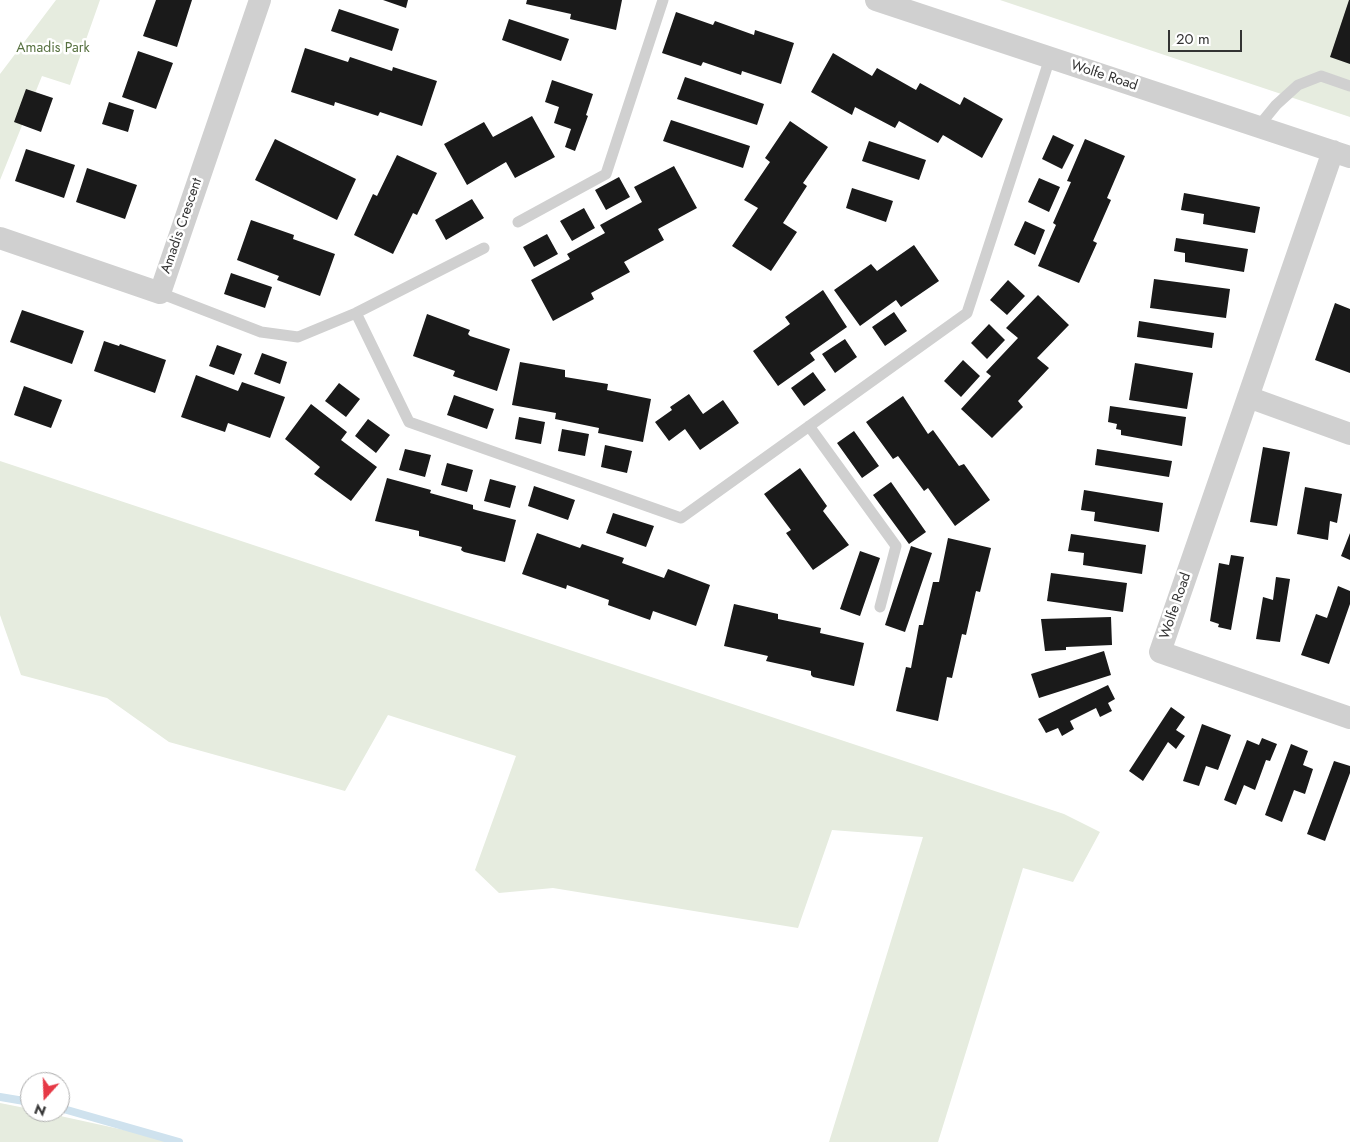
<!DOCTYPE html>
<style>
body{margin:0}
#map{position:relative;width:1350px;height:1142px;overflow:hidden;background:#fff;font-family:Jost,sans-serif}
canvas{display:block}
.north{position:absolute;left:20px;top:1072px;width:50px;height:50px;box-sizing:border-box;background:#fff;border:1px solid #adadad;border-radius:50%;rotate:200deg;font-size:14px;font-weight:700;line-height:20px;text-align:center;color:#333}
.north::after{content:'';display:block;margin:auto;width:18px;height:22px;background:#e63946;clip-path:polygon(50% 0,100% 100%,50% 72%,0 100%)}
.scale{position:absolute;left:1168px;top:30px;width:74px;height:22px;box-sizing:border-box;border:2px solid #333;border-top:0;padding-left:6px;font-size:15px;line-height:18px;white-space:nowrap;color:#333;-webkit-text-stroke:4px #fff;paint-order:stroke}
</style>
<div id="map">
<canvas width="1350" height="1142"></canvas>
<div class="north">N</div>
<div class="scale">20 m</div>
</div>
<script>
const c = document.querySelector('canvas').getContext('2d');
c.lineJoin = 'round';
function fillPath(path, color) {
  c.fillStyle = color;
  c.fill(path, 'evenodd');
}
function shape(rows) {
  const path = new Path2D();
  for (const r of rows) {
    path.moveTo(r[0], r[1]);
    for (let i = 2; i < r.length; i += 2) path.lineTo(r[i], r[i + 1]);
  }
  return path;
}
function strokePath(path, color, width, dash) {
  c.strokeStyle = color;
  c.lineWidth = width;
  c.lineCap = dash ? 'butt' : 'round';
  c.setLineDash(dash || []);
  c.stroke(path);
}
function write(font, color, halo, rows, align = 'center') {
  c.font = font + ' Jost,sans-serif';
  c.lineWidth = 5;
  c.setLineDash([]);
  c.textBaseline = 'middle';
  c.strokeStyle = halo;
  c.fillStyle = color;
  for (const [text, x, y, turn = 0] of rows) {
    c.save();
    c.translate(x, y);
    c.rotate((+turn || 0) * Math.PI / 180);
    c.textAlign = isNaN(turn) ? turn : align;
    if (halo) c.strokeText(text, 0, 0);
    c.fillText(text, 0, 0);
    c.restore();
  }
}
fillPath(shape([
 [56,0,100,0,70,85,42,76,0,180,0,74],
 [1000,0,1350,0,1350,117],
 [0,461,1064,814,1100,832,1073,882,1023,868,938,1142,829,1142,923,837,832,830,798,928,553,888,499,893,475,870,516,756,388,715,345,791,169,742,107,698,21,675,0,615],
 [0,1103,30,1109,30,1112,42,1112,179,1142,0,1142]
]), '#e6ecdf');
strokePath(shape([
 [0,1097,30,1102],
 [60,1108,179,1142]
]), '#cfe2ee', 8);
fillPath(shape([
 [156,0,192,0,177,47,143,36],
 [383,0,408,0,406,8],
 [527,0,622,0,616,30,570,19,571,14,526,4],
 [1349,0,1350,0,1350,64,1330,57],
 [339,9,399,29,392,51,331,31],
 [676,12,713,25,715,21,754,35,755,30,794,43,781,84,742,71,741,75,703,62,701,66,662,53],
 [509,19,569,39,561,61,502,40],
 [305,48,348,62,350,57,392,71,393,67,437,81,422,126,380,112,378,116,335,102,334,106,291,92],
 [138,51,173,63,156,109,122,97],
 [833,53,872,76,877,68,916,90,920,83,960,105,964,97,1003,119,982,158,943,135,938,143,899,121,895,128,855,107,852,115,811,92],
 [685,77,764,104,757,125,677,99],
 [552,80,593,94,586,115,588,116,575,151,565,147,571,129,554,123,559,107,545,102],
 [26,89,53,98,41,132,14,122],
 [109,102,134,110,128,132,102,124],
 [532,116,555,157,515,178,506,162,467,185,444,144,484,122,493,137],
 [671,120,750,146,743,168,663,141],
 [790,121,828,147,803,183,807,186,783,223,797,232,771,271,732,246,758,208,744,200,770,162,765,158],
 [1053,135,1074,145,1062,169,1042,159],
 [275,139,356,179,337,220,255,180],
 [1085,139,1125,156,1107,198,1111,200,1093,241,1097,243,1079,283,1038,266,1056,225,1053,223,1071,182,1067,181],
 [869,141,926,160,919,180,862,161],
 [26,149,75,165,64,198,15,181],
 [397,155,437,173,417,215,413,213,393,254,354,235,373,194,377,196],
 [674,166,697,208,658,229,664,240,624,262,630,272,591,293,594,299,553,321,531,280,570,259,567,254,605,233,600,225,642,202,634,187],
 [87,168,137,185,125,219,76,202],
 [619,177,630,197,606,210,595,190],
 [1039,178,1060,187,1049,212,1028,202],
 [852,188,893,201,886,222,846,208],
 [1184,193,1260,207,1255,233,1203,224,1204,214,1181,210],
 [472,199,484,218,446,240,435,220],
 [584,208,595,228,572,241,560,221],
 [251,220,294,235,293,239,335,254,320,296,277,280,279,276,237,260],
 [1025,221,1045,230,1035,255,1014,245],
 [547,234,558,254,534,267,523,247],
 [1176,238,1248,249,1244,272,1185,262,1185,253,1174,251],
 [914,245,939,281,901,307,896,300,860,326,834,290,871,264,877,271],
 [231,273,272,287,265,308,224,294],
 [1154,279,1230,289,1226,318,1150,308],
 [1008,280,1025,296,1007,315,990,300],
 [823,290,847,327,810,353,815,360,778,386,753,351,790,324,785,317],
 [1038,295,1069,325,1037,358,1049,368,1018,401,1023,407,992,438,961,409,991,376,986,372,1018,338,1006,328],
 [1335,303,1350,309,1350,373,1315,360],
 [22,310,84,331,72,364,10,342],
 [894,312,907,331,885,346,872,327],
 [427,314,470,330,468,334,470,336,510,349,497,391,453,376,455,371,413,356],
 [1139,321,1214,333,1212,348,1137,337],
 [989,324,1005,340,987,359,971,343],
 [845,339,857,357,835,373,822,354],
 [104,341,119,346,120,344,166,360,155,393,94,371],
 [217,345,242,354,234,375,209,366],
 [262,353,287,362,280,384,254,374],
 [963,360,980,376,961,397,944,381],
 [520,362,565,370,565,377,608,384,607,390,651,399,643,442,598,433,599,428,555,419,556,413,512,405],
 [1135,363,1193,373,1187,409,1129,400],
 [813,372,826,390,804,406,791,388],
 [196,375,238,391,242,382,285,397,270,438,228,423,225,432,181,417],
 [339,383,360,399,346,417,325,401],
 [24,386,62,400,51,428,14,415],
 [689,394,703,414,723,400,739,423,700,450,685,429,669,441,655,422,672,410,670,407],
 [454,395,494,409,487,429,447,415],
 [903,396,928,434,933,430,959,466,964,464,990,500,955,526,928,488,924,491,898,456,893,459,866,422],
 [311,404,347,432,341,440,377,467,351,501,314,474,320,467,285,439],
 [1110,406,1186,417,1182,446,1121,435,1121,430,1116,429,1117,424,1108,422],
 [519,417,545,422,541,444,515,439],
 [368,419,390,435,376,453,355,436],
 [562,429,589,434,585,456,558,451],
 [854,431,879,466,862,478,837,443],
 [605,445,632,451,627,473,601,467],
 [1263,447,1290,452,1277,526,1250,522],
 [405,449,431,455,425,477,399,470],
 [1097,449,1172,461,1169,477,1095,465],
 [447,463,473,470,467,492,441,485],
 [800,468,827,506,823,511,849,545,813,570,786,533,791,530,764,494],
 [387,478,431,490,430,493,473,505,473,509,476,510,516,520,505,562,464,552,461,550,462,547,419,536,419,531,375,521],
 [490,479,516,486,510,508,484,501],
 [891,482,926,532,909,544,873,495],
 [534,486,575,500,568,520,528,506],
 [1305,487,1342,494,1337,523,1330,521,1328,540,1297,534],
 [1084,490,1163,503,1159,532,1094,521,1095,512,1081,510],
 [613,513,654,526,646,547,606,533],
 [537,533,580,548,582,544,624,558,622,563,664,578,668,569,710,585,696,626,653,611,650,620,608,605,609,600,567,585,566,589,522,574],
 [1350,533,1350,560,1341,556],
 [1071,534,1146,545,1142,574,1083,565,1084,553,1068,551],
 [948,538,991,548,980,592,976,591,966,635,962,634,952,678,947,677,938,721,896,711,906,667,911,668,919,625,923,625,933,582,939,582],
 [911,546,932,553,905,632,885,625],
 [860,551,880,558,860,616,840,609],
 [1231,555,1244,557,1231,630,1218,627,1219,624,1210,621,1219,563,1229,565],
 [1051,573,1127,583,1123,612,1047,601],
 [1276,577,1290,579,1280,642,1256,639,1263,597,1273,600],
 [1338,586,1350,591,1350,604,1329,664,1301,655,1316,614,1327,618],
 [734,604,778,614,778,619,821,628,820,633,864,643,854,686,813,677,811,675,811,671,766,661,768,656,724,646],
 [1111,617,1112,645,1066,647,1066,650,1045,651,1041,619],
 [1104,651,1111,675,1039,698,1031,674],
 [1108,685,1115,699,1108,703,1112,711,1100,717,1096,708,1070,721,1074,729,1062,736,1058,728,1046,733,1038,719],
 [1171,707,1185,717,1176,730,1185,736,1176,749,1168,742,1143,781,1129,771],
 [1202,724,1231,735,1218,770,1206,766,1199,786,1183,781],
 [1262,738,1277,744,1270,761,1266,760,1255,790,1244,785,1236,805,1224,800,1247,740,1259,745],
 [1291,744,1308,751,1303,765,1313,769,1305,794,1294,790,1282,822,1265,815],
 [1334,761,1350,766,1350,773,1325,841,1307,834]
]), '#1a1a1a');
strokePath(shape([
 [1258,127,1276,105,1298,85,1321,76,1350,86],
 [518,222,606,174,663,0],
 [160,293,261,332,298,337,356,313,484,248],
 [356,313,409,422,681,518,967,313,1050,58],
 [809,426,896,546,880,607]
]), '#d0d0d0', 11);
strokePath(shape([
 [876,0,1350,157],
 [1333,151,1160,652,1350,718],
 [0,238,160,293,260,0],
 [1248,397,1350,434]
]), '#d0d0d0', 22);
write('14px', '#56703f', '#fff', [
 ["Amadis Park",53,49]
]);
write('14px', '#333', '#fff', [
 ["Wolfe Road",1104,76,18],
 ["Amadis Crescent",182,226,-71],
 ["Wolfe Road",1176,606,-71]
]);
</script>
